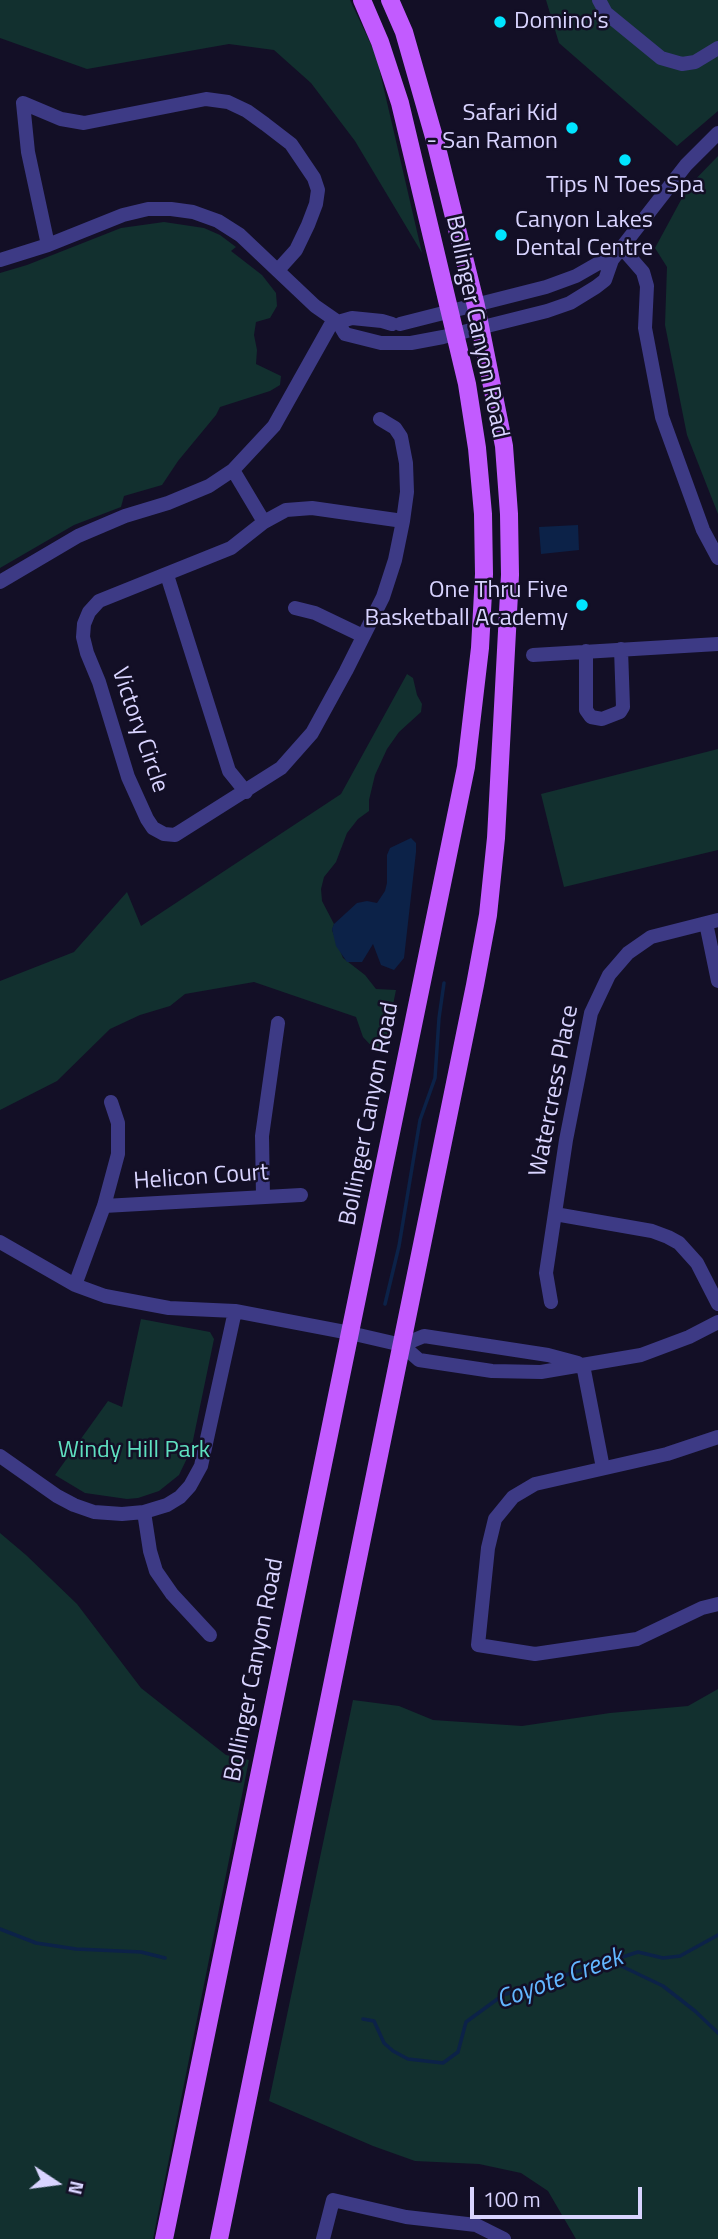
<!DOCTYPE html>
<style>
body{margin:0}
#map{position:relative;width:718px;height:2239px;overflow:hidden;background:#130f26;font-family:"Titillium Web",sans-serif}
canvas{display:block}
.north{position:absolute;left:21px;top:2148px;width:70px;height:70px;-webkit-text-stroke:5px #130f26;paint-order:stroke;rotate:103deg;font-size:19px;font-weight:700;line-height:28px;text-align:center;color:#d9d4ff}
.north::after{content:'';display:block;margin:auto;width:24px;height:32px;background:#d9d4ff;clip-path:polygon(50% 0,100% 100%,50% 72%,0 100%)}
.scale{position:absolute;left:470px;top:2187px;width:172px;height:32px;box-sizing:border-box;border:4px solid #d9d4ff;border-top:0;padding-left:9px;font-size:21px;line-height:24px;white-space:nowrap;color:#d9d4ff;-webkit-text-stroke:5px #130f26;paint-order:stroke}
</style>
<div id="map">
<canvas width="718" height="2239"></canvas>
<div class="north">N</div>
<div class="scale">100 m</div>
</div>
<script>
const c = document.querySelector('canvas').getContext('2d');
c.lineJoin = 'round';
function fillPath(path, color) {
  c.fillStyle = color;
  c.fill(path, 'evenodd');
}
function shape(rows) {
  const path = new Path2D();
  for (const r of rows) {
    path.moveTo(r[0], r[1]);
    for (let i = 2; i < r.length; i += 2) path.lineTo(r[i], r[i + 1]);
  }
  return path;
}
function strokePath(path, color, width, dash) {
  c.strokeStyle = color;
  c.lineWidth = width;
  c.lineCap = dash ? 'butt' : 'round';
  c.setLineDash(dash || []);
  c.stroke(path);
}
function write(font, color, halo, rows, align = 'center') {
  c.font = font + ' "Titillium Web",sans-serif';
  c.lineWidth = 5;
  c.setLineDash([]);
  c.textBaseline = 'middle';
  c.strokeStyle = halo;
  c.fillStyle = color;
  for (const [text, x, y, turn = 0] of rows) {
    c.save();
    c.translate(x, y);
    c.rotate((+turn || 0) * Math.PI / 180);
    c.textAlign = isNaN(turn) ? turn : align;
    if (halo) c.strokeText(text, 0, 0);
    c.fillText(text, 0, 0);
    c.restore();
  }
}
fillPath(shape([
 [0,0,350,0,376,55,422,253,355,141,311,83,274,50,229,44,87,69,0,38],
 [546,0,718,0,718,111,677,146,559,43],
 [718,156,718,514,687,435,665,325,667,267,655,248,688,187],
 [164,222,204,228,220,235,236,247,231,251,262,275,276,293,277,306,270,318,256,322,254,335,257,350,256,364,281,376,280,385,270,391,220,407,216,415,178,461,162,485,124,496,121,507,74,525,0,568,0,273,27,265,121,228],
 [407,674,413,678,417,695,422,704,421,712,399,732,387,749,375,775,369,800,369,811,358,819,347,833,336,862,324,877,321,889,322,901,334,924,332,930,343,958,365,975,376,989,396,990,383,1054,377,1052,363,1037,356,1017,254,982,185,994,170,1006,140,1015,110,1029,57,1081,0,1110,0,981,74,952,127,892,141,926,341,794],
 [718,749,718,850,564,887,541,794],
 [141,1319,210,1332,214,1339,191,1450,179,1475,159,1491,138,1498,127,1499,85,1493,55,1475,108,1401,122,1407],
 [0,1533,26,1555,77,1604,141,1688,226,1755,249,1760,153,2239,0,2239],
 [718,1689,718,2239,576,2239,548,2191,521,2173,479,2164,415,2161,373,2146,269,2101,353,1700,399,1706,433,1720,522,1726,610,1713,688,1706]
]), '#12302f');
fillPath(shape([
 [578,525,579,550,541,554,539,527],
 [411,838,416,843,416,852,404,958,394,970,381,965,373,944,362,962,347,962,336,946,332,929,334,924,357,903,367,901,377,903,385,891,387,883,387,855,390,848]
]), '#0c2248');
strokePath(shape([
 [385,1304,399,1246,420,1120,435,1078,439,1018,444,983],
 [0,1929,36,1943,76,1949,141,1952,165,1958],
 [613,1962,663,1986,695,2011,718,2033],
 [363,2019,374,2021,384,2043,393,2051,408,2059,443,2063,458,2052,466,2022,503,1995,638,1952,663,1958,680,1956,718,1935]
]), '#0c2248', 3.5);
strokePath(shape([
 [599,0,606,13,661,58,682,64,695,62,718,48],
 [48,245,28,152,23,103,61,119,84,123,206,99,228,102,247,111,265,124,291,144,314,178,318,190,316,204,308,225,296,250,278,270],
 [622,248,643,272,647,286,645,328,662,417,703,530,718,558],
 [0,260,48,245,123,215,148,209,171,209,193,212,218,221,240,235,315,306,338,322,345,334,381,343,411,343,443,337,547,311,570,303,596,287,605,280,612,260,686,165,718,133],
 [338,322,352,318,382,321,392,324],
 [400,324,546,287,576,276,597,264,612,260],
 [380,419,395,428,401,437,406,463,407,492,403,521,395,560,383,597,346,671,312,733,281,768,175,835,164,834,153,828,147,819,128,777,99,682,87,653,83,637,84,624,89,612,99,601,231,548,264,522,286,510,312,508,403,521],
 [233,470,264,522],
 [167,575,229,771,246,792],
 [0,582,78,536,125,516,168,503,209,486,233,470,274,426,334,319],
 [295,608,315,613,363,636],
 [586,651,586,710,591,717,602,719,620,712,623,707,621,649],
 [533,655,718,644],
 [706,923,718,981],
 [263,1197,262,1136,278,1023],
 [104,1206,301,1195],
 [555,1214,652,1231,668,1237,679,1243,697,1263,718,1304],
 [0,1242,75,1285,105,1296,169,1308,235,1311,350,1333,402,1345,419,1360,492,1371,541,1372,641,1355,689,1337,718,1322],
 [75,1285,104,1206,118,1154,118,1123,111,1102],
 [551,1302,546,1273,566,1140,591,1013,609,975,628,953,651,937,718,920],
 [402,1345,424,1336,548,1355,578,1363],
 [583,1365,603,1468],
 [718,1437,667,1454,535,1484,513,1497,495,1519,488,1548,478,1645,535,1654,637,1639,702,1608,718,1604],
 [0,1456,57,1496,74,1505,94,1512,122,1514,144,1512,167,1505,180,1497,190,1486,201,1466,235,1311],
 [144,1512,150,1551,156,1571,172,1594,210,1635],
 [323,2239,333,2200,406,2217,476,2225,504,2239]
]), '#3d3a85', 14);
strokePath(shape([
 [164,2239,466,767,480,648,484,574,483,514,477,448,467,384,400,103,380,42,362,0],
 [219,2239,475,985,488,915,496,838,510,575,509,514,504,446,476,306,436,144,404,32,390,0]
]), '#c25bff', 18);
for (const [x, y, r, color] of [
 [500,22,7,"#00e5ff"],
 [572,128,7,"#00e5ff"],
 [625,160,7,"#00e5ff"],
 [501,235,7,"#00e5ff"],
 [582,605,7,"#00e5ff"]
]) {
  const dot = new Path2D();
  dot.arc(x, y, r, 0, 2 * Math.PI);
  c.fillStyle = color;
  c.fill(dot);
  strokePath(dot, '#130f26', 2.5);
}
write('24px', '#d9d4ff', '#130f26', [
 ["Domino's",514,22],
 ["Safari Kid",558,114,"right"],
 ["- San Ramon",558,142,"right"],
 ["Tips N Toes Spa",625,186,"center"],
 ["Canyon Lakes",515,221],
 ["Dental Centre",515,249],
 ["One Thru Five",568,591,"right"],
 ["Basketball Academy",568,619,"right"]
], 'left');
write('24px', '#d9d4ff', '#130f26', [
 ["Bollinger Canyon Road",476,327,78],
 ["Victory Circle",139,730,71],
 ["Watercress Place",555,1091,-79],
 ["Bollinger Canyon Road",370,1114,-79],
 ["Helicon Court",201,1178,-4],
 ["Bollinger Canyon Road",255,1670,-79]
]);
write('24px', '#5fe0c0', '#130f26', [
 ["Windy Hill Park",134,1451]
]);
write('italic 26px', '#62b6ff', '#130f26', [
 ["Coyote Creek",560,1980,-20]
]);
</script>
